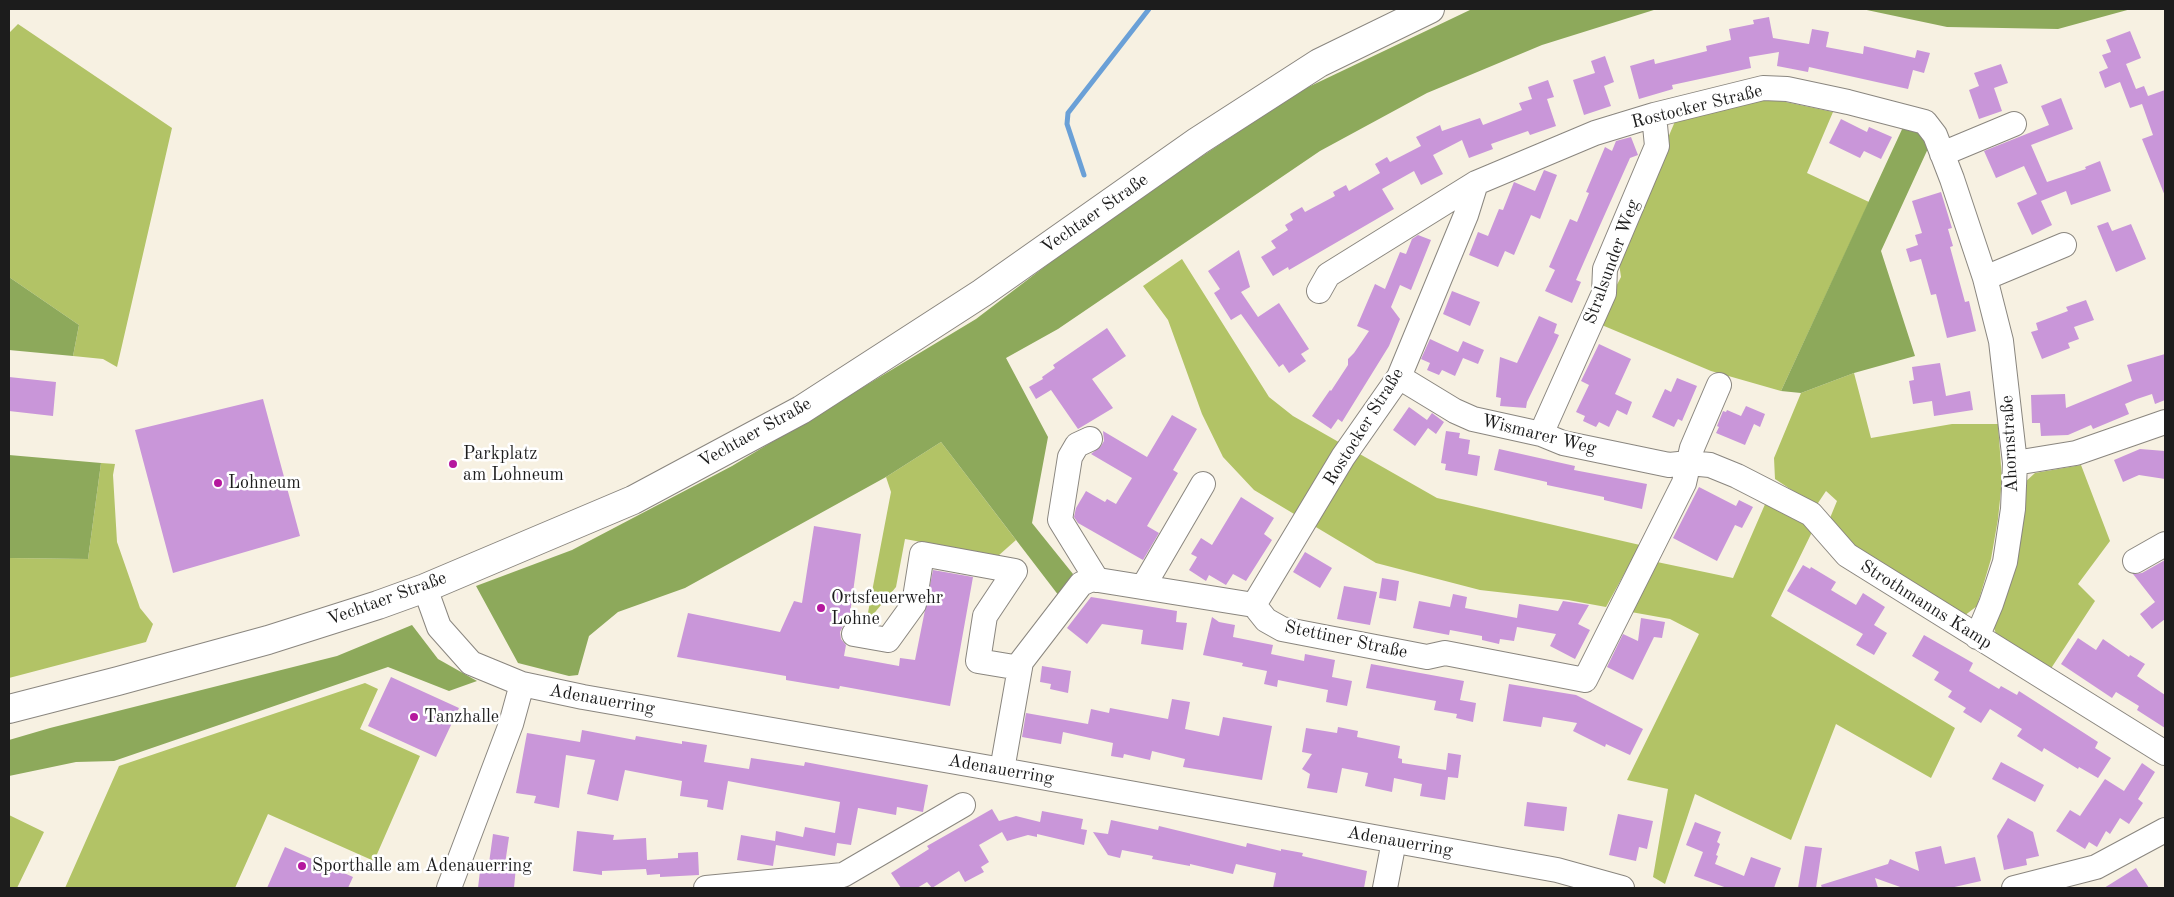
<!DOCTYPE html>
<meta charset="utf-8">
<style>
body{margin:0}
#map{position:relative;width:2174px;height:897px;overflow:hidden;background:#f7f1e2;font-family:"Old Standard TT",serif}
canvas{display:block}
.frame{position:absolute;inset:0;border:10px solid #1c1c1c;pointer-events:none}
</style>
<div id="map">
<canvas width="2174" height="897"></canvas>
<div class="frame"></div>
</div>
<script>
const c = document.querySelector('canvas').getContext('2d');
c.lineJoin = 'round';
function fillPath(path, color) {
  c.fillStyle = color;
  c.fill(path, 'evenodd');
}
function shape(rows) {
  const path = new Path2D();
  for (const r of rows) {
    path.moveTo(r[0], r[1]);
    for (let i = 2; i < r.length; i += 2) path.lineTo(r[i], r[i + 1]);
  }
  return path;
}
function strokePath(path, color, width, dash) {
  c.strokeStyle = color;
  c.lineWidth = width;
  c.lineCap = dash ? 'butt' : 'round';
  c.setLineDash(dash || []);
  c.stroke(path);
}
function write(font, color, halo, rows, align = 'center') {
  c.font = font + ' "Old Standard TT",serif';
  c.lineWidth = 5;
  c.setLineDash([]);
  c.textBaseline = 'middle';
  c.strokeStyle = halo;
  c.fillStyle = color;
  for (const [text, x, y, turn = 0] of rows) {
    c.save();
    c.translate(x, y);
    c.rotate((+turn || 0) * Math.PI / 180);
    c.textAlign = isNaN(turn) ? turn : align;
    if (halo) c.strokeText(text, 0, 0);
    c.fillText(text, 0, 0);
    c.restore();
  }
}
fillPath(shape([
 [18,24,172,128,117,367,103,359,73,356,79,325,9,277,9,33],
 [1767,98,1833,112,1807,173,1869,202,1781,391,1711,371,1597,323,1621,277,1618,256,1676,119],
 [1182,259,1269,397,1293,416,1437,498,1640,545,1606,607,1568,600,1480,590,1376,563,1254,490,1223,457,1202,414,1168,320,1143,286],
 [1854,373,1871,438,1952,424,1998,424,2002,480,1998,519,1991,559,1977,606,1964,616,1858,549,1830,518,1837,501,1826,491,1816,506,1775,479,1774,458,1801,393],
 [941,442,1016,540,998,556,905,539,896,587,866,623,891,492,886,477],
 [101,463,115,464,113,475,117,542,140,608,153,624,146,642,9,678,9,558,88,559],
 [2081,465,2110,541,2078,584,2095,601,2050,670,1998,638,1992,624,2023,484,2035,473],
 [1766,502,1794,514,1813,530,1771,616,1955,728,1931,778,1836,724,1791,840,1695,794,1665,884,1653,877,1668,789,1627,780,1699,634,1670,619,1631,612,1657,562,1733,578],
 [365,683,378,689,360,729,420,756,374,861,268,814,235,888,65,888,119,766],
 [9,815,44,832,17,888,9,888]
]), '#b2c366');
fillPath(shape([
 [1472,9,1657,9,1542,45,1427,93,1320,151,1058,329,1006,358,1048,437,1032,523,1073,574,1059,596,941,442,886,477,685,588,618,612,589,636,578,675,569,676,518,663,476,586,572,550,732,466,976,319,1106,220,1300,91],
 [1862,9,2131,9,2058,29,1947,27],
 [1904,125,1916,128,1931,142,1881,251,1915,356,1854,373,1801,393,1781,391],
 [9,277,79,325,73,356,9,350],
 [9,455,101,463,88,559,9,558],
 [412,625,438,659,477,681,449,691,388,667,114,761,76,762,9,776,9,740,50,728,337,656]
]), '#8da95b');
strokePath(shape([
 [1084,175,1067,124,1068,113,1149,9]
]), '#6aa0d7', 5);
fillPath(shape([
 [1769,17,1773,38,1809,44,1812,29,1829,32,1826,47,1863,54,1864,46,1915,58,1917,50,1930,53,1924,73,1913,70,1908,89,1809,67,1808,72,1777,66,1779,52,1749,57,1751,68,1672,85,1673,89,1639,99,1630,66,1654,59,1655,64,1707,51,1706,46,1731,40,1729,29,1754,24,1753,20],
 [2130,31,2141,58,2126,64,2136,89,2144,86,2148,96,2165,90,2165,196,2142,139,2153,135,2142,104,2130,108,2120,82,2105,88,2099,72,2108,68,2102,55,2111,52,2106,40],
 [1605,56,1614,82,1604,86,1611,106,1584,115,1573,80,1595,73,1591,61],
 [2001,64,2008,83,1994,88,2002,111,1979,119,1969,90,1979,86,1974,73],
 [1548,80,1554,97,1547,99,1556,126,1530,135,1528,131,1491,144,1493,149,1469,158,1462,140,1433,155,1443,174,1421,185,1414,171,1382,189,1394,209,1289,270,1288,267,1273,276,1261,257,1276,248,1271,241,1288,230,1285,225,1293,220,1290,214,1302,207,1305,212,1335,196,1333,192,1346,185,1349,191,1380,173,1375,164,1387,157,1390,162,1421,146,1416,137,1440,125,1442,131,1480,118,1483,125,1522,110,1519,103,1532,99,1528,87],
 [2061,98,2073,129,2031,145,2047,182,2086,169,2085,167,2100,161,2111,191,2071,205,2066,191,2041,201,2052,225,2032,235,2017,203,2037,194,2024,166,1996,178,1984,151,2049,125,2041,106],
 [1841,119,1867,132,1869,127,1892,137,1881,159,1864,151,1860,158,1829,143],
 [1631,137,1638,155,1630,158,1601,223,1576,280,1581,282,1572,303,1545,291,1555,270,1549,267,1570,219,1577,222,1589,193,1586,192,1605,147,1612,151,1616,141],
 [1544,170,1557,175,1540,219,1531,215,1514,255,1505,251,1498,267,1469,255,1478,232,1488,236,1499,209,1503,210,1514,182,1535,191],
 [1941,192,1952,228,1948,229,1953,246,1950,247,1965,302,1969,301,1976,331,1947,338,1936,294,1931,295,1921,259,1910,262,1906,249,1918,245,1915,235,1922,233,1912,201],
 [2108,222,2112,231,2131,224,2146,259,2116,272,2097,226],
 [1418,235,1431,240,1411,290,1400,285,1391,307,1400,319,1389,346,1342,422,1338,419,1331,429,1312,416,1330,390,1331,391,1348,365,1348,359,1354,353,1369,331,1357,326,1375,284,1385,289,1400,252,1406,254,1412,239],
 [1239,250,1250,287,1241,292,1258,317,1279,303,1309,349,1301,354,1306,361,1289,373,1283,364,1279,367,1241,314,1231,320,1214,293,1220,289,1208,271],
 [1452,291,1480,302,1470,326,1443,314],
 [2086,300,2094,320,2074,327,2079,339,2068,343,2070,348,2042,359,2031,332,2038,330,2036,323,2068,311,2066,307],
 [1539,316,1557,324,1554,333,1559,335,1555,344,1527,402,1526,408,1500,406,1501,398,1496,397,1500,357,1517,363],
 [1107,328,1126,356,1092,379,1113,408,1078,429,1051,390,1036,399,1029,387,1043,379,1042,377,1055,368,1053,365],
 [1430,339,1458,352,1463,341,1484,350,1478,364,1463,358,1455,376,1442,370,1439,375,1427,370,1430,363,1421,359],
 [1599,344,1631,359,1615,394,1632,402,1627,415,1617,410,1609,427,1599,422,1596,427,1583,421,1585,416,1576,412,1589,385,1581,381],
 [2165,354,2165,400,2155,404,2152,394,2137,399,2125,404,2129,414,2093,429,2091,425,2068,435,2041,436,2040,423,2032,423,2031,395,2065,394,2066,408,2132,381,2127,365],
 [1940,363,1946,396,1970,391,1973,410,1934,416,1932,401,1913,404,1909,381,1914,380,1912,367],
 [9,377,56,382,53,416,9,411],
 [1677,378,1697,386,1682,421,1678,419,1674,427,1652,417,1665,389,1671,392],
 [263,399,300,536,173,573,135,430],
 [1746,406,1765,414,1760,427,1754,424,1745,445,1716,433,1719,427,1717,426,1723,411,1726,412,1727,410,1741,416],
 [1409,407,1427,420,1432,413,1444,422,1436,434,1428,428,1415,446,1393,430],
 [1172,415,1197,429,1173,470,1178,473,1147,526,1159,533,1143,560,1078,523,1074,517,1076,508,1086,491,1105,502,1107,499,1116,504,1132,478,1091,454,1101,446,1104,441,1103,431,1147,457],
 [1446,431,1460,433,1459,438,1470,440,1468,454,1480,456,1477,476,1445,470,1446,464,1441,463],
 [1499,449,1575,466,1574,470,1647,484,1642,509,1604,500,1604,497,1547,485,1547,482,1494,470],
 [2140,449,2165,451,2165,479,2139,475,2123,482,2114,460],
 [1699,487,1736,506,1739,500,1753,507,1742,528,1735,525,1717,561,1673,538],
 [1241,497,1274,518,1264,534,1272,540,1246,581,1233,574,1226,585,1209,575,1206,581,1189,570,1197,557,1191,554,1201,538,1212,545],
 [814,526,861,534,849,621,843,626,840,632,841,639,846,645,844,656,899,666,900,658,915,660,933,570,973,577,950,706,840,686,839,689,786,680,786,676,677,657,688,613,780,632,794,601,802,603],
 [1305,552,1332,568,1320,588,1293,572],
 [2165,560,2165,619,2152,629,2140,614,2155,602,2133,574,2142,573],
 [1803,565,1810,569,1811,567,1836,582,1831,590,1856,605,1863,593,1885,607,1874,625,1887,633,1874,655,1856,645,1863,634,1787,591],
 [1382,578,1399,581,1396,601,1379,598],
 [1344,586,1377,592,1370,625,1337,619],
 [1453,594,1467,597,1465,608,1517,618,1519,604,1558,611,1563,601,1589,605,1578,624,1590,630,1575,659,1550,646,1556,634,1517,627,1514,641,1500,639,1499,644,1482,640,1482,636,1450,630,1449,635,1413,628,1419,601,1450,607],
 [1091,597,1177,611,1176,622,1187,623,1183,650,1141,644,1143,630,1102,624,1087,644,1067,628],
 [1212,617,1219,622,1235,625,1233,637,1273,645,1271,654,1304,661,1305,654,1335,660,1332,677,1352,681,1347,706,1326,702,1328,690,1278,680,1277,687,1264,684,1267,671,1242,666,1243,663,1203,655],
 [1641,618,1665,622,1662,638,1654,637,1633,680,1607,667,1623,634,1638,641],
 [1924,635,1973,663,1969,671,1999,689,2001,686,2017,695,2019,691,2098,742,2095,748,2111,758,2098,778,2079,767,2078,769,2044,748,2042,752,2017,736,2022,729,1990,709,1981,723,1963,712,1966,708,1948,697,1952,691,1934,680,1939,672,1912,656],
 [2078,638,2096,650,2103,639,2129,657,2130,655,2145,664,2137,676,2165,695,2165,728,2137,710,2139,706,2116,692,2112,698,2061,664],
 [1371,664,1464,681,1460,700,1476,703,1473,722,1456,718,1457,714,1434,710,1436,701,1366,688],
 [1042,666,1071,671,1068,693,1050,689,1051,684,1040,682],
 [391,677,459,708,436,757,368,726],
 [1509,684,1576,695,1643,729,1630,755,1606,744,1605,747,1573,731,1577,723,1543,717,1541,727,1503,721],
 [1172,699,1190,702,1185,729,1219,736,1223,717,1272,726,1262,780,1183,767,1185,759,1152,751,1150,760,1124,754,1123,758,1111,756,1113,743,1063,732,1061,744,1022,737,1026,713,1088,724,1091,709,1109,713,1110,708,1168,719],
 [1338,727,1358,731,1357,737,1400,746,1398,758,1402,759,1402,763,1446,770,1448,753,1461,755,1458,778,1448,777,1445,800,1420,796,1422,784,1394,778,1392,792,1365,786,1368,773,1342,768,1337,793,1307,788,1310,774,1302,769,1312,754,1302,752,1306,728,1337,733],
 [582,730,635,740,636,736,682,744,682,741,707,745,704,762,749,769,751,758,804,766,805,762,928,785,923,812,897,807,896,815,858,808,851,845,837,843,835,856,776,845,773,866,737,860,741,835,775,841,776,831,803,837,805,827,835,833,840,802,728,781,723,810,707,807,708,800,680,796,682,781,625,770,618,801,587,794,595,760,566,755,559,808,534,803,536,796,516,793,527,733,580,742],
 [2001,762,2044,785,2035,802,1992,779],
 [2142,763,2155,772,2138,799,2143,803,2129,824,2120,818,2110,834,2106,831,2097,847,2089,842,2085,849,2056,831,2070,810,2080,816,2105,779,2124,791],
 [1527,802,1567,807,1564,831,1524,826],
 [992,809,999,821,1016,816,1040,822,1042,811,1083,819,1081,829,1087,830,1084,845,1037,834,1037,837,1028,835,1007,841,1002,832,979,845,989,862,981,867,984,872,965,882,959,871,932,888,927,882,917,888,901,888,891,873,929,849,927,846],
 [1618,814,1653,821,1647,849,1639,847,1636,861,1609,855],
 [2008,818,2033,832,2039,856,2026,859,2027,865,2004,870,1997,836],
 [1111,820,1158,830,1159,826,1246,847,1247,843,1281,851,1281,849,1303,853,1302,856,1367,871,1364,888,1273,888,1276,873,1236,864,1233,874,1190,864,1190,866,1152,859,1153,856,1122,850,1120,858,1108,855,1093,832,1108,834],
 [1695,822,1721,832,1717,842,1720,844,1716,855,1718,856,1715,864,1744,876,1751,857,1781,868,1774,888,1727,888,1694,876,1703,852,1686,845],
 [577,831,614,835,613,840,646,838,647,860,678,858,678,853,698,852,699,875,660,877,660,874,647,875,646,869,602,871,602,875,573,871],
 [493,834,509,837,505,864,516,866,514,888,478,888,481,862,489,863],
 [1805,846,1822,848,1816,888,1798,888],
 [1941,846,1945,864,1975,857,1981,881,1950,888,1903,888,1875,878,1878,888,1822,888,1821,885,1888,864,1890,859,1919,871,1915,852],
 [285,847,353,877,348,888,267,888],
 [2136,868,2149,888,2104,888]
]), '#c996d9');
const minor = shape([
 [1942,154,2014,124],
 [1985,278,2064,245],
 [1319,291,1328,275,1476,183,1595,133,1654,115,1763,88,1787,89,1848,102,1925,122,1935,135,1952,179,1985,278,2001,341,2015,463,2013,509,2005,562,1991,604,1977,637],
 [1399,377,1455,411,1473,419,1541,434,1563,443,1669,465,1689,463,1710,465,1737,476,1811,514,1847,555,2165,753],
 [1541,434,1604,293,1605,269,1657,146,1654,115],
 [1090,439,1077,445,1070,457,1060,520,1097,580],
 [2015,463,2076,453,2165,422],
 [2135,561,2165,544],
 [1143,587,1203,484],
 [425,588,439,627,471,663,522,684,583,697,1002,770,1557,870,1622,888],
 [1254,605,1343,457,1399,377,1466,215,1476,183],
 [854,634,888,640,914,604,922,554,1015,571,985,616,978,661,1020,668],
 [1002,770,1021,662,1081,584,1092,579,1254,605,1266,620,1282,629,1427,657,1445,653,1585,680,1684,483,1692,448,1719,385],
 [449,888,511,724,522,684],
 [706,888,843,875,963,805],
 [1385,888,1394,841],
 [2014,888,2096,867,2165,830]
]);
const major = shape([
 [9,709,118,681,268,640,378,605,425,588,633,500,801,410,982,293,1198,141,1319,63,1430,9]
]);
strokePath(minor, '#8a867f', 26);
strokePath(major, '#8a867f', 30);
strokePath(minor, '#fff', 24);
strokePath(major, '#fff', 28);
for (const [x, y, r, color] of [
 [453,464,5,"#b5179e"],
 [218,483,5,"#b5179e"],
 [821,608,5,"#b5179e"],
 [414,717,5,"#b5179e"],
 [302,866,5,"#b5179e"]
]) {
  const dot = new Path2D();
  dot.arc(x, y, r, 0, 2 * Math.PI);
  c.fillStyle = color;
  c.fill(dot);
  strokePath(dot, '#fff', 2);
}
write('18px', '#1c1c1c', '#fff', [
 ["Rostocker Straße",1697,107,-14],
 ["Vechtaer Straße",1095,214,-35],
 ["Stralsunder Weg",1612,262,-70],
 ["Rostocker Straße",1364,427,-58],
 ["Vechtaer Straße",755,433,-29],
 ["Wismarer Weg",1539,435,14],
 ["Ahornstraße",2010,444,-93],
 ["Vechtaer Straße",387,599,-20],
 ["Strothmanns Kamp",1926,605,32],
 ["Stettiner Straße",1346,640,12],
 ["Adenauerring",602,700,10],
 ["Adenauerring",1001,770,10],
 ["Adenauerring",1400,842,10]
]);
write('18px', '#1c1c1c', '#fff', [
 ["Parkplatz",463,454],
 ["am Lohneum",463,475],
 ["Lohneum",228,483],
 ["Ortsfeuerwehr",831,598],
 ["Lohne",831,619],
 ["Tanzhalle",424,717],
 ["Sporthalle am Adenauerring",312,866]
], 'left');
</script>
